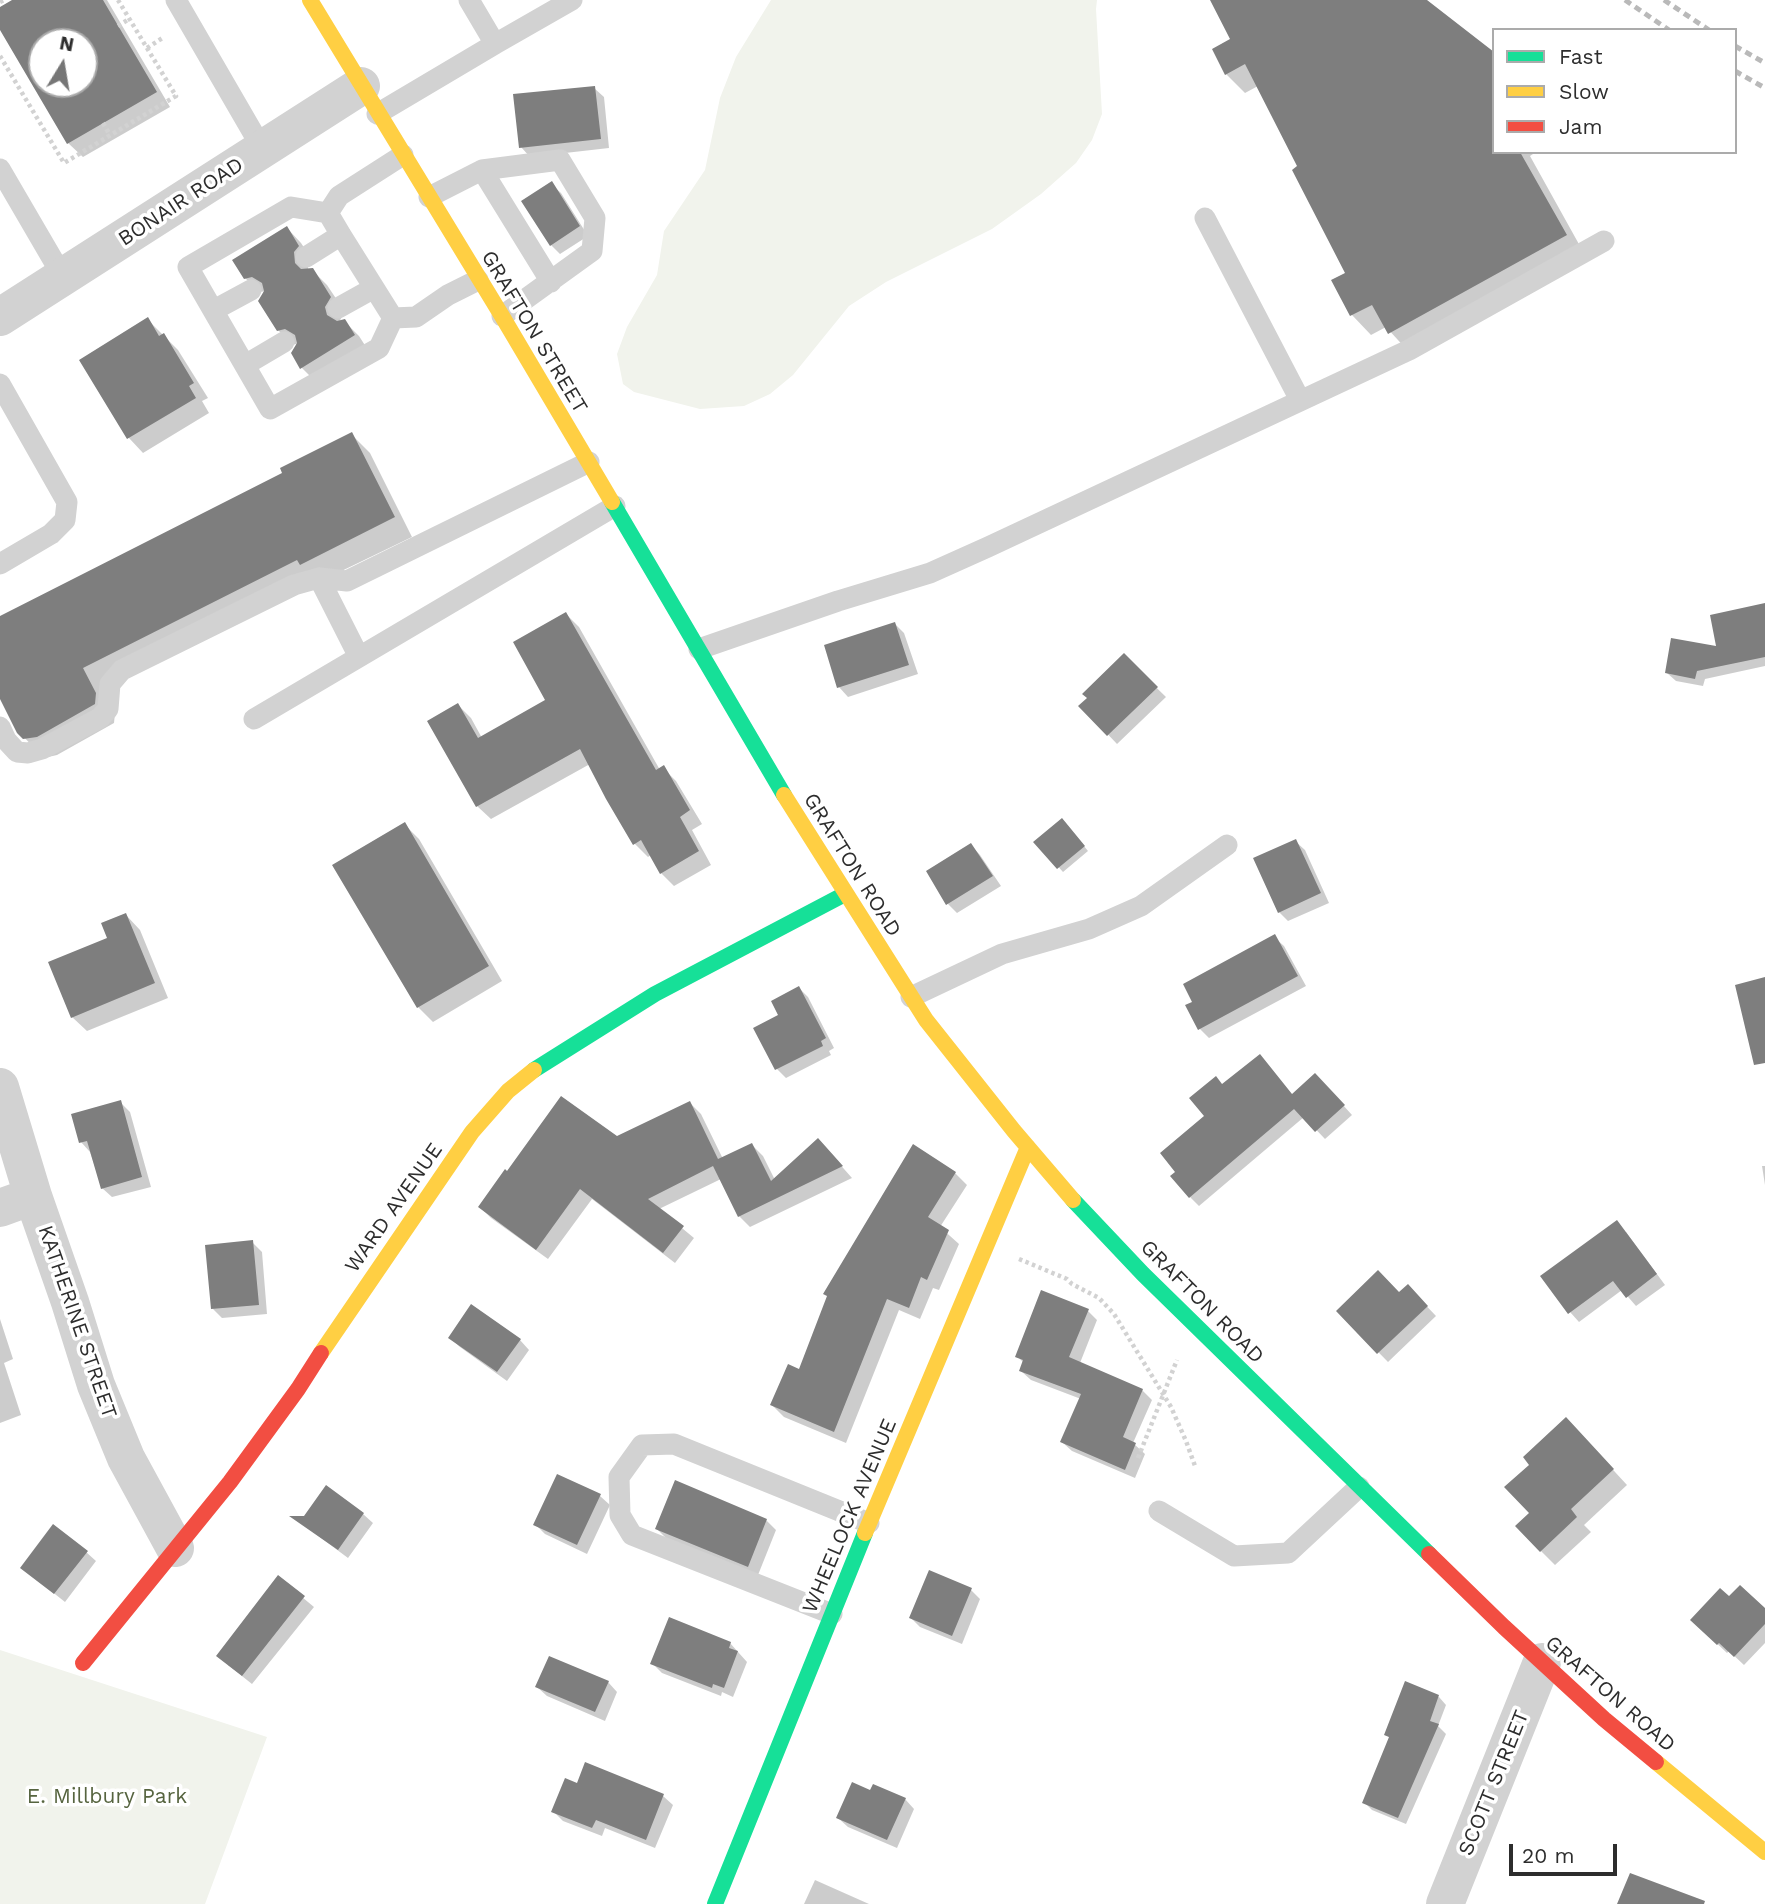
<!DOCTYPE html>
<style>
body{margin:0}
#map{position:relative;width:1765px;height:1904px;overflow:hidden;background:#fff;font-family:"Work Sans",sans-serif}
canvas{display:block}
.legend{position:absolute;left:1492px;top:28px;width:245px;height:126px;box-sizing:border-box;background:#fff;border:2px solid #ababab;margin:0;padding:9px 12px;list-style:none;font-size:21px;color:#2d2d2d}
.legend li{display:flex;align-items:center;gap:14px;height:35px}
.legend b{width:35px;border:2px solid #ababab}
.north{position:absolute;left:28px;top:28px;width:70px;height:70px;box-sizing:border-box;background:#fff;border:2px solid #ababab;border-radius:50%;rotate:11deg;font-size:19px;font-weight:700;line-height:28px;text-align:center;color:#2d2d2d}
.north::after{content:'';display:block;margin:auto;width:24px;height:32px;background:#767676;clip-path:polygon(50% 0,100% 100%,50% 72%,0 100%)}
.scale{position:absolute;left:1509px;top:1844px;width:108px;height:32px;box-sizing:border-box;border:4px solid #2d2d2d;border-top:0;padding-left:9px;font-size:21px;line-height:24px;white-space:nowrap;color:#2d2d2d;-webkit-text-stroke:5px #fff;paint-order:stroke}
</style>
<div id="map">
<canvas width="1765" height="1904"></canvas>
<ul class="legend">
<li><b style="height:9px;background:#16e098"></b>Fast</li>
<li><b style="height:9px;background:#ffcf43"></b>Slow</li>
<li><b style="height:9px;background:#f24e42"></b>Jam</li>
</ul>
<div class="north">N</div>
<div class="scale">20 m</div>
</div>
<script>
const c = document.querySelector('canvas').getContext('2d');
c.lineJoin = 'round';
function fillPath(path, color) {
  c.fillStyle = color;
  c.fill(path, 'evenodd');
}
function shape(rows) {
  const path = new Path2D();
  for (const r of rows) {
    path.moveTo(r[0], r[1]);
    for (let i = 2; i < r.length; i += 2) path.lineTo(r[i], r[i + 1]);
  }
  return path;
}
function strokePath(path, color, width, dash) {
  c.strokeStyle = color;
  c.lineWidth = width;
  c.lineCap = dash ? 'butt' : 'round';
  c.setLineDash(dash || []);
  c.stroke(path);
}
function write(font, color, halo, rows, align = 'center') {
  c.font = font + ' "Work Sans",sans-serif';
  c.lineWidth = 7;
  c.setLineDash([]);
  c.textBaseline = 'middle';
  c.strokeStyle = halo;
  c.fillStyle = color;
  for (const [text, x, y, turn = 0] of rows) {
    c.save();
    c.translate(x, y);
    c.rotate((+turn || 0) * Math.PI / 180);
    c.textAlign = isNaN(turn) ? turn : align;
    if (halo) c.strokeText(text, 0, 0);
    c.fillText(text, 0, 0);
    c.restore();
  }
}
fillPath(shape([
 [771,0,1097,0,1096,9,1102,114,1092,140,1076,163,1041,194,992,229,886,282,849,306,793,375,770,394,744,406,700,409,634,392,623,384,617,354,627,327,657,275,664,231,705,170,720,98,736,57],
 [0,1650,267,1737,205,1904,0,1904]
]), '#f1f3ec');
fillPath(shape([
 [15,0,107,0,170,107,83,157,68,143,0,27,0,9],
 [42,42,84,42,84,84,42,84],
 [1212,0,1424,0,1494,152,1536,152,1530,156,1585,255,1409,352,1386,327,1371,335,1352,315,1334,281,1348,274,1300,167,1258,86,1245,93,1226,74,1233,40],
 [594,88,604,97,609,148,530,157,521,147],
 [551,184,561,193,588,236,560,254,551,245],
 [287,228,301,243,313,261,308,266,308,270,312,270,327,285,345,312,339,322,344,321,359,336,368,350,316,382,302,368,299,343,293,345,278,330,266,291,260,292,245,278],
 [148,320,178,350,208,398,202,401,209,413,143,453,129,438,81,361],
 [351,434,370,453,412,537,101,687,115,713,114,723,57,755,44,758,19,732,0,695,0,617,285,474],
 [1765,605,1765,666,1705,679,1703,686,1676,681,1667,673,1718,648],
 [566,614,579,627,660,770,663,768,676,781,702,824,692,830,711,865,674,886,661,873,651,855,648,857,634,843,590,764,491,819,477,806,429,721,458,705,471,718,482,738,548,701],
 [895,624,904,633,918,674,848,697,839,687],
 [1124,656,1166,697,1117,744,1081,706],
 [1066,824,1088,851,1063,872,1036,842],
 [405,825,419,839,502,981,433,1022,418,1007,335,866],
 [1295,841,1305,850,1329,903,1288,921,1279,912],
 [971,845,980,855,1001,886,957,913,948,904],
 [126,915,140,930,168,998,87,1031,72,1017,109,939],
 [1274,937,1284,946,1306,986,1209,1038,1200,1029,1194,1002],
 [799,988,808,997,834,1048,829,1051,831,1055,786,1078,777,1069,780,1015],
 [1324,1084,1352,1115,1325,1139,1304,1117,1199,1206,1190,1197,1177,1172,1223,1086,1293,1096],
 [120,1102,130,1112,151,1187,112,1197,102,1188,90,1152,81,1142],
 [690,1103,701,1114,723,1159,752,1145,763,1156,775,1180,829,1152,852,1178,750,1227,739,1216,721,1179,659,1209,694,1238,675,1263,592,1199,548,1259,491,1218,480,1207],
 [913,1146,955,1173,967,1185,940,1227,959,1244,939,1290,933,1288,920,1319,899,1310,846,1443,784,1417,772,1405,800,1371],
 [1762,1166,1765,1166,1765,1185],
 [1626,1232,1665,1285,1636,1306,1622,1290,1579,1322,1570,1312],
 [252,1242,262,1252,267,1314,222,1318,213,1309],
 [1400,1295,1417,1296,1436,1316,1388,1362,1338,1311],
 [1088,1311,1097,1320,1080,1363,1142,1390,1152,1400,1133,1443,1145,1454,1135,1478,1072,1451,1062,1442,1081,1399,1031,1380,1021,1371,1024,1363,1017,1356],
 [0,1319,13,1359,4,1363,21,1415,0,1423],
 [450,1338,520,1340,529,1350,507,1381,460,1347],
 [1580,1434,1627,1485,1584,1525,1591,1532,1555,1565,1541,1551,1531,1514],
 [558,1476,600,1496,610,1505,587,1554,545,1534,535,1524],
 [363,1514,373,1523,348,1558,301,1523],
 [766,1520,776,1530,758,1575,666,1538,657,1529],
 [86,1552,96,1561,65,1602,22,1568],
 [278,1577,314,1607,252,1684,228,1665],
 [971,1590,980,1599,962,1644,920,1627,911,1618],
 [1729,1598,1765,1610,1765,1643,1744,1665,1729,1651,1727,1653,1692,1620],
 [730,1643,747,1662,733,1697,722,1692,721,1696,662,1673,652,1663],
 [608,1682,617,1692,605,1721,547,1696,537,1687],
 [1406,1683,1439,1697,1446,1705,1438,1726,1446,1734,1406,1824,1372,1810,1364,1802,1390,1738,1386,1734],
 [578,1785,663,1796,673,1805,655,1848,605,1828,602,1836,563,1821,553,1811],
 [871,1792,905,1799,914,1809,897,1848,848,1827,838,1818],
 [815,1880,869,1904,804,1904]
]), '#0003');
fillPath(shape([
 [12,0,103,0,157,92,67,144,0,30,0,7],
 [42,42,84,42,84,84,42,84],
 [1210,0,1427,0,1494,52,1494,152,1520,152,1567,235,1388,334,1372,305,1350,316,1331,280,1345,273,1292,170,1297,166,1245,64,1225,75,1212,49,1230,39],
 [595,86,601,139,519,148,513,94],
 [552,181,580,226,550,246,521,201],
 [287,226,299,246,294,252,295,263,301,269,313,268,331,297,325,307,327,315,337,321,345,319,355,335,300,369,291,353,297,343,295,335,285,329,277,331,258,301,264,291,262,283,252,277,244,279,232,260],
 [148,317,159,336,164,333,194,383,189,386,196,398,127,439,79,360],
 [352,432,395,517,300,565,297,560,83,668,96,693,95,704,37,737,23,739,17,733,0,699,0,616,282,473,280,468],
 [1765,603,1765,657,1697,671,1695,679,1665,673,1671,638,1716,646,1710,615],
 [566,612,656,770,664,765,690,810,680,817,699,851,660,874,641,840,633,845,606,799,580,749,476,807,427,721,458,703,478,738,545,700,513,642],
 [895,622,909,665,837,688,824,645],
 [1124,653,1158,687,1107,736,1078,706,1087,698,1082,694],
 [1062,818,1085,846,1057,869,1033,842],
 [405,822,489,966,417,1008,332,865],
 [1296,839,1321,893,1278,913,1253,858],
 [971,843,993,876,946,905,926,871],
 [126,913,155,983,71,1018,48,962,107,938,101,923],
 [1275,934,1298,976,1198,1030,1185,1005,1192,1002,1183,984],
 [1765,977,1765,1063,1754,1065,1735,985],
 [799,986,826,1038,821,1041,823,1046,775,1070,753,1028,778,1015,771,1001],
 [1260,1054,1292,1094,1315,1073,1345,1105,1315,1132,1294,1109,1189,1198,1170,1176,1175,1172,1160,1153,1204,1116,1189,1098,1216,1076,1222,1084],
 [561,1096,617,1136,690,1101,718,1159,752,1143,771,1181,818,1138,843,1166,738,1217,713,1166,648,1199,684,1226,663,1253,580,1189,536,1250,478,1207,505,1169,507,1171],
 [121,1100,142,1177,101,1189,87,1141,79,1143,71,1114],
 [913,1144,956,1172,928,1217,949,1230,927,1280,921,1277,909,1308,887,1299,834,1432,770,1405,788,1364,799,1369,827,1296,823,1294],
 [1617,1220,1657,1274,1626,1298,1613,1281,1568,1314,1540,1276],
 [253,1240,259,1305,211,1309,205,1245],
 [1378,1270,1399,1292,1408,1284,1428,1306,1377,1354,1336,1311],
 [1041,1290,1089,1309,1069,1357,1143,1389,1123,1437,1136,1443,1125,1470,1060,1442,1081,1394,1019,1371,1023,1360,1015,1357],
 [471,1304,521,1339,497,1372,448,1338],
 [1566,1417,1614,1469,1571,1509,1577,1517,1540,1552,1515,1526,1529,1513,1504,1487,1529,1465,1523,1457],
 [557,1474,601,1494,577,1545,533,1525],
 [675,1480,767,1519,748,1567,655,1529],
 [326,1485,364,1513,338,1550,289,1516,304,1516],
 [53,1524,88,1551,54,1594,20,1568],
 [929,1570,972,1588,952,1636,909,1618],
 [278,1575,305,1596,242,1676,216,1656],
 [1740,1585,1765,1608,1765,1624,1734,1657,1719,1643,1717,1645,1690,1620,1720,1588,1729,1596],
 [669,1617,731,1642,729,1648,738,1651,724,1688,713,1684,712,1688,650,1664],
 [549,1656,609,1681,595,1712,535,1687],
 [1405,1681,1439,1695,1430,1721,1439,1724,1398,1818,1362,1803,1389,1737,1384,1735],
 [585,1762,664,1794,646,1840,596,1820,592,1828,551,1812,565,1778,577,1783],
 [852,1782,870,1790,873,1784,906,1798,887,1840,836,1818],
 [1630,1873,1705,1901,1704,1904,1617,1904]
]), '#7e7e7e');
strokePath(shape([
 [0,2,4,0],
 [118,26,129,19],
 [147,48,164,37],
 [0,56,64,163,176,96,118,0],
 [103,123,110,135],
 [1019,1259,1067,1279,1072,1284,1099,1298,1114,1314,1171,1407,1186,1441,1195,1466],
 [1138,1458,1177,1360]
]), '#d2d2d2', 4.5, [3.5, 3.5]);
strokePath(shape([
 [176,0,263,150],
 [495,44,572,0],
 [377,114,495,44,469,0],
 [403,155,339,196,328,213,341,235,393,318,416,317,448,295,478,280],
 [0,169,63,277],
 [482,170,551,282],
 [429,197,482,170,560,160,595,218,592,251,502,316],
 [328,213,291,207,188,267,270,409,379,348,393,318],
 [1205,218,1300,400],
 [306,257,341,235],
 [338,308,374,288],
 [214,310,251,290],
 [245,365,284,342],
 [0,384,67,502,65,520,51,534,0,564],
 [319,578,359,657],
 [699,649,838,601,930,573,988,547,1409,350,1604,241],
 [254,719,615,506],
 [0,727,6,740,17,752,28,753,42,749,100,718,108,709,110,684,122,670,294,585,319,578,347,581,589,462],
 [911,997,1002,954,1089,929,1141,906,1227,845],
 [1159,1511,1234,1556,1288,1553,1359,1487],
 [832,1614,632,1535,620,1515,619,1477,642,1445,674,1444,869,1523]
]), '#d2d2d2', 21);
strokePath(shape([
 [0,317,361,86],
 [0,1087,33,1196,70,1302,96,1385,126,1458,175,1548],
 [0,1208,33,1196],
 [1445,1904,1542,1662]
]), '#d2d2d2', 38);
strokePath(shape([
 [612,502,784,795],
 [534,1070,655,994,845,894],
 [1073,1200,1143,1274,1429,1554],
 [715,1904,865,1533]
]), '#16e098', 16);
strokePath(shape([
 [310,0,502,316,612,502],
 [784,795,926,1020,1014,1131,1073,1200],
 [321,1353,472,1132,508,1091,534,1070],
 [865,1533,1028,1147],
 [1656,1762,1765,1852]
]), '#ffcf43', 16);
strokePath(shape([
 [1429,1554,1504,1627,1604,1719,1656,1762],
 [83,1663,230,1482,298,1389,321,1353]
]), '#f24e42', 16);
strokePath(shape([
 [1625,0,1669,30],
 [1664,0,1709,30],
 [1735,46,1765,63],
 [1735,71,1765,88]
]), '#b9b9b9', 5, [7, 5]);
write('21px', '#2d2d2d', '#fff', [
 ["BONAIR ROAD",181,202,-33],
 ["GRAFTON STREET",534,332,59],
 ["GRAFTON ROAD",852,865,58],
 ["WARD AVENUE",394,1208,-55],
 ["GRAFTON ROAD",1202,1302,45],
 ["KATHERINE STREET",77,1322,71],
 ["WHEELOCK AVENUE",850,1516,-67],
 ["GRAFTON ROAD",1610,1694,41],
 ["SCOTT STREET",1494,1783,-68]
]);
write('21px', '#56643f', '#fff', [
 ["E. Millbury Park",107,1797]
]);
</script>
